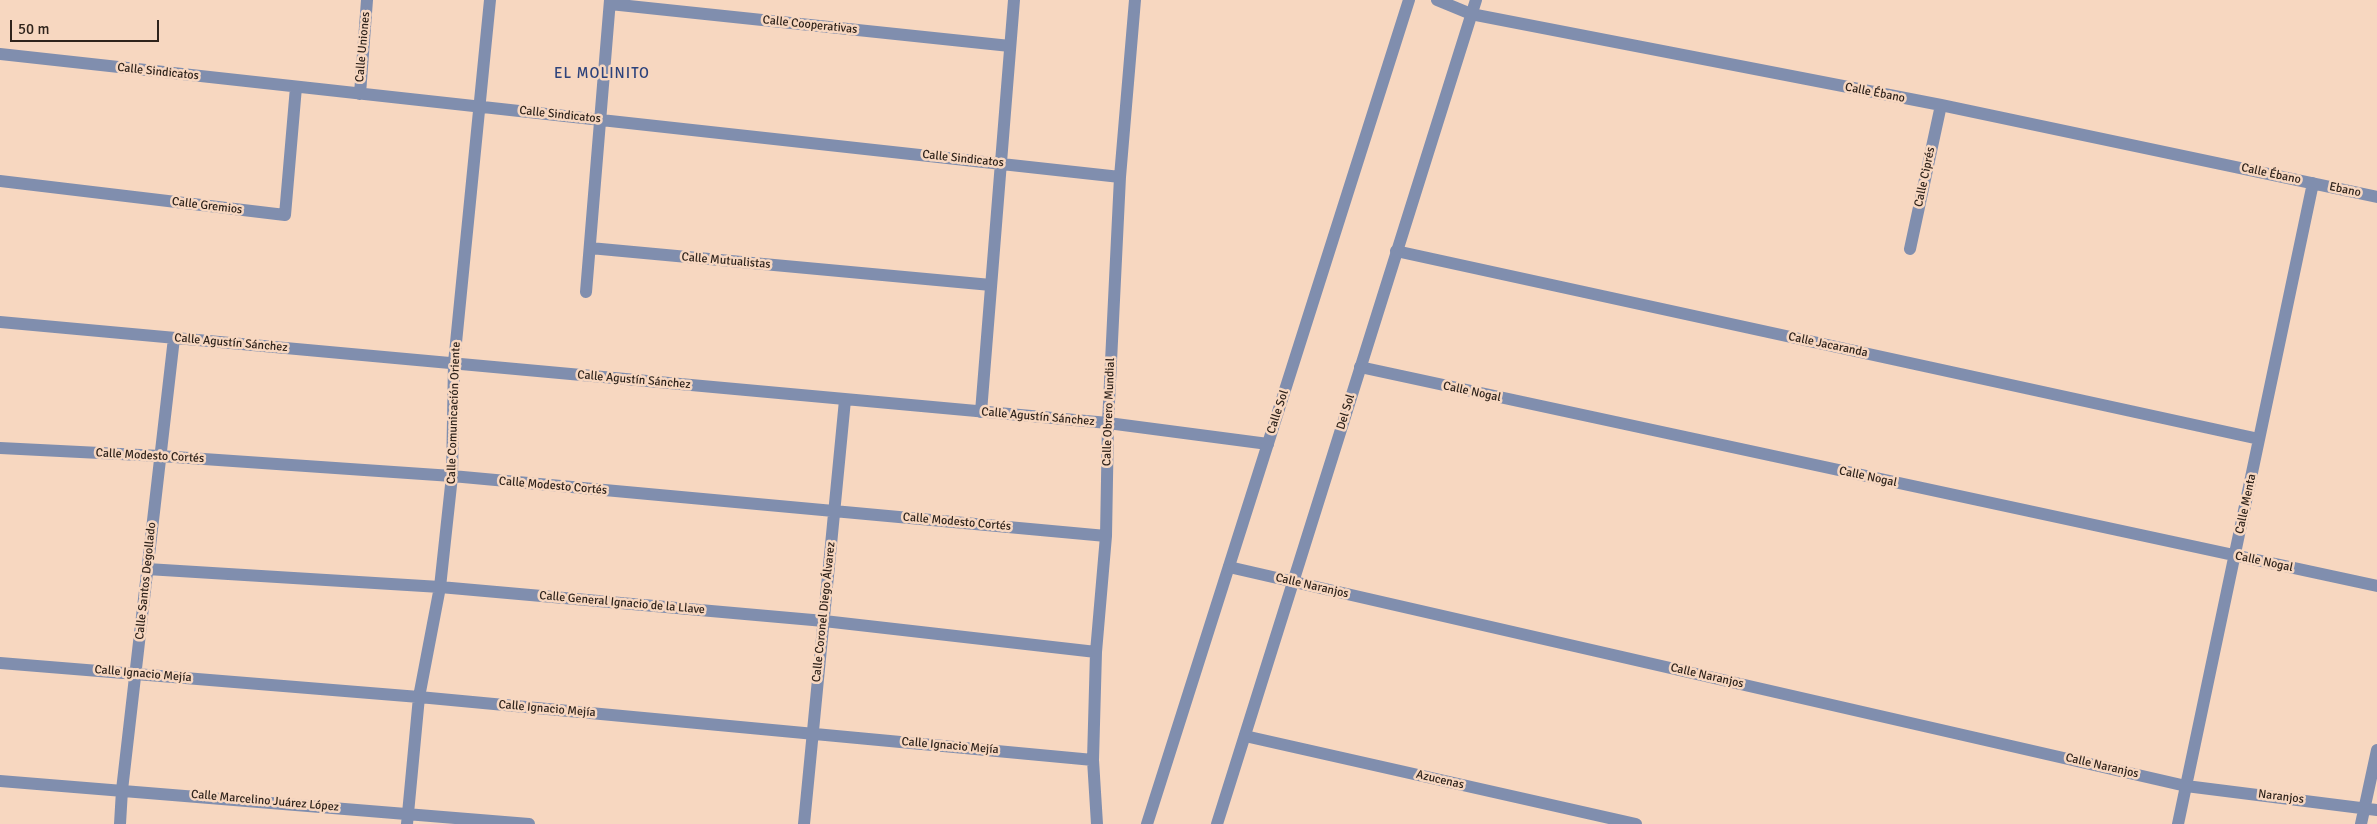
<!DOCTYPE html>
<meta charset="utf-8">
<style>
body{margin:0}
#map{position:relative;width:2377px;height:824px;overflow:hidden;background:#f7d7c0;font-family:Signika,sans-serif}
canvas{display:block}
.scale{position:absolute;left:10px;top:20px;width:149px;height:22px;box-sizing:border-box;border:2px solid #2f231b;border-top:0;padding-left:6px;font-size:15px;line-height:18px;white-space:nowrap;color:#2f231b;-webkit-text-stroke:4px #f7d7c0;paint-order:stroke}
</style>
<div id="map">
<canvas width="2377" height="824"></canvas>
<div class="scale">50 m</div>
</div>
<script>
const c = document.querySelector('canvas').getContext('2d');
c.lineJoin = 'round';
function shape(rows) {
  const path = new Path2D();
  for (const r of rows) {
    path.moveTo(r[0], r[1]);
    for (let i = 2; i < r.length; i += 2) path.lineTo(r[i], r[i + 1]);
  }
  return path;
}
function strokePath(path, color, width, dash) {
  c.strokeStyle = color;
  c.lineWidth = width;
  c.lineCap = dash ? 'butt' : 'round';
  c.setLineDash(dash || []);
  c.stroke(path);
}
function write(font, color, halo, rows, align = 'center') {
  c.font = font + ' Signika,sans-serif';
  c.lineWidth = 5;
  c.setLineDash([]);
  c.textBaseline = 'middle';
  c.strokeStyle = halo;
  c.fillStyle = color;
  for (const [text, x, y, turn = 0] of rows) {
    c.save();
    c.translate(x, y);
    c.rotate((+turn || 0) * Math.PI / 180);
    c.textAlign = isNaN(turn) ? turn : align;
    if (halo) c.strokeText(text, 0, 0);
    c.fillText(text, 0, 0);
    c.restore();
  }
}
strokePath(shape([
 [1437,0,1471,14,1941,105,2377,197],
 [610,4,1010,46],
 [0,54,1120,177],
 [360,94,367,0],
 [0,181,285,215,296,87],
 [590,248,991,285],
 [1910,249,1941,105],
 [1396,251,2259,439],
 [586,292,610,0],
 [0,322,1108,423,1268,444],
 [1360,367,2377,586],
 [981,412,1014,0],
 [0,448,160,456,452,476,1106,536],
 [1229,567,2186,786,2377,810],
 [147,569,440,587,824,621,1096,652],
 [0,663,419,697,1093,760],
 [1245,736,1636,824],
 [0,781,529,824],
 [120,824,122,790,174,338],
 [407,824,419,697,440,587,452,476,454,363,490,0],
 [804,824,845,400],
 [1097,824,1093,760,1096,652,1106,536,1108,423,1120,177,1135,0],
 [2178,824,2313,183],
 [2361,824,2377,750]
]), '#808eae', 12);
strokePath(shape([
 [1147,824,1409,0],
 [1217,824,1476,0]
]), '#808eae', 12);
write('12px', '#2f231b', '#f7d7c0', [
 ["Calle Cooperativas",810,25,6],
 ["Calle Uniones",363,47,-85],
 ["Calle Sindicatos",158,72,6],
 ["Calle Ébano",1875,93,11],
 ["Calle Sindicatos",560,115,6],
 ["Calle Sindicatos",963,159,6],
 ["Calle Ébano",2271,174,12],
 ["Calle Ciprés",1925,177,-78],
 ["Ebano",2345,190,12],
 ["Calle Gremios",207,206,7],
 ["Calle Mutualistas",726,261,5],
 ["Calle Agustín Sánchez",231,343,5],
 ["Calle Jacaranda",1828,345,12],
 ["Calle Agustín Sánchez",634,380,5],
 ["Calle Nogal",1472,392,12],
 ["Calle Obrero Mundial",1109,412,-88],
 ["Calle Sol",1278,412,-72],
 ["Del Sol",1346,412,-73],
 ["Calle Comunicación Oriente",454,413,-88],
 ["Calle Agustín Sánchez",1038,417,5],
 ["Calle Modesto Cortés",150,456,3],
 ["Calle Nogal",1868,477,12],
 ["Calle Modesto Cortés",553,486,5],
 ["Calle Menta",2246,504,-78],
 ["Calle Modesto Cortés",957,522,5],
 ["Calle Nogal",2264,562,12],
 ["Calle Santos Degollado",146,581,-84],
 ["Calle Naranjos",1312,586,13],
 ["Calle General Ignacio de la Llave",622,603,5],
 ["Calle Coronel Diego Álvarez",824,612,-84],
 ["Calle Ignacio Mejía",143,674,5],
 ["Calle Naranjos",1707,676,13],
 ["Calle Ignacio Mejía",547,709,5],
 ["Calle Ignacio Mejía",950,746,5],
 ["Calle Naranjos",2102,766,13],
 ["Azucenas",1440,780,13],
 ["Naranjos",2281,797,7],
 ["Calle Marcelino Juárez López",265,801,5]
]);
c.letterSpacing = '1px';
write('15px', '#2c427b', '#f7d7c0', [
 ["EL MOLINITO",602,74]
]);
c.letterSpacing = '0px';
</script>
